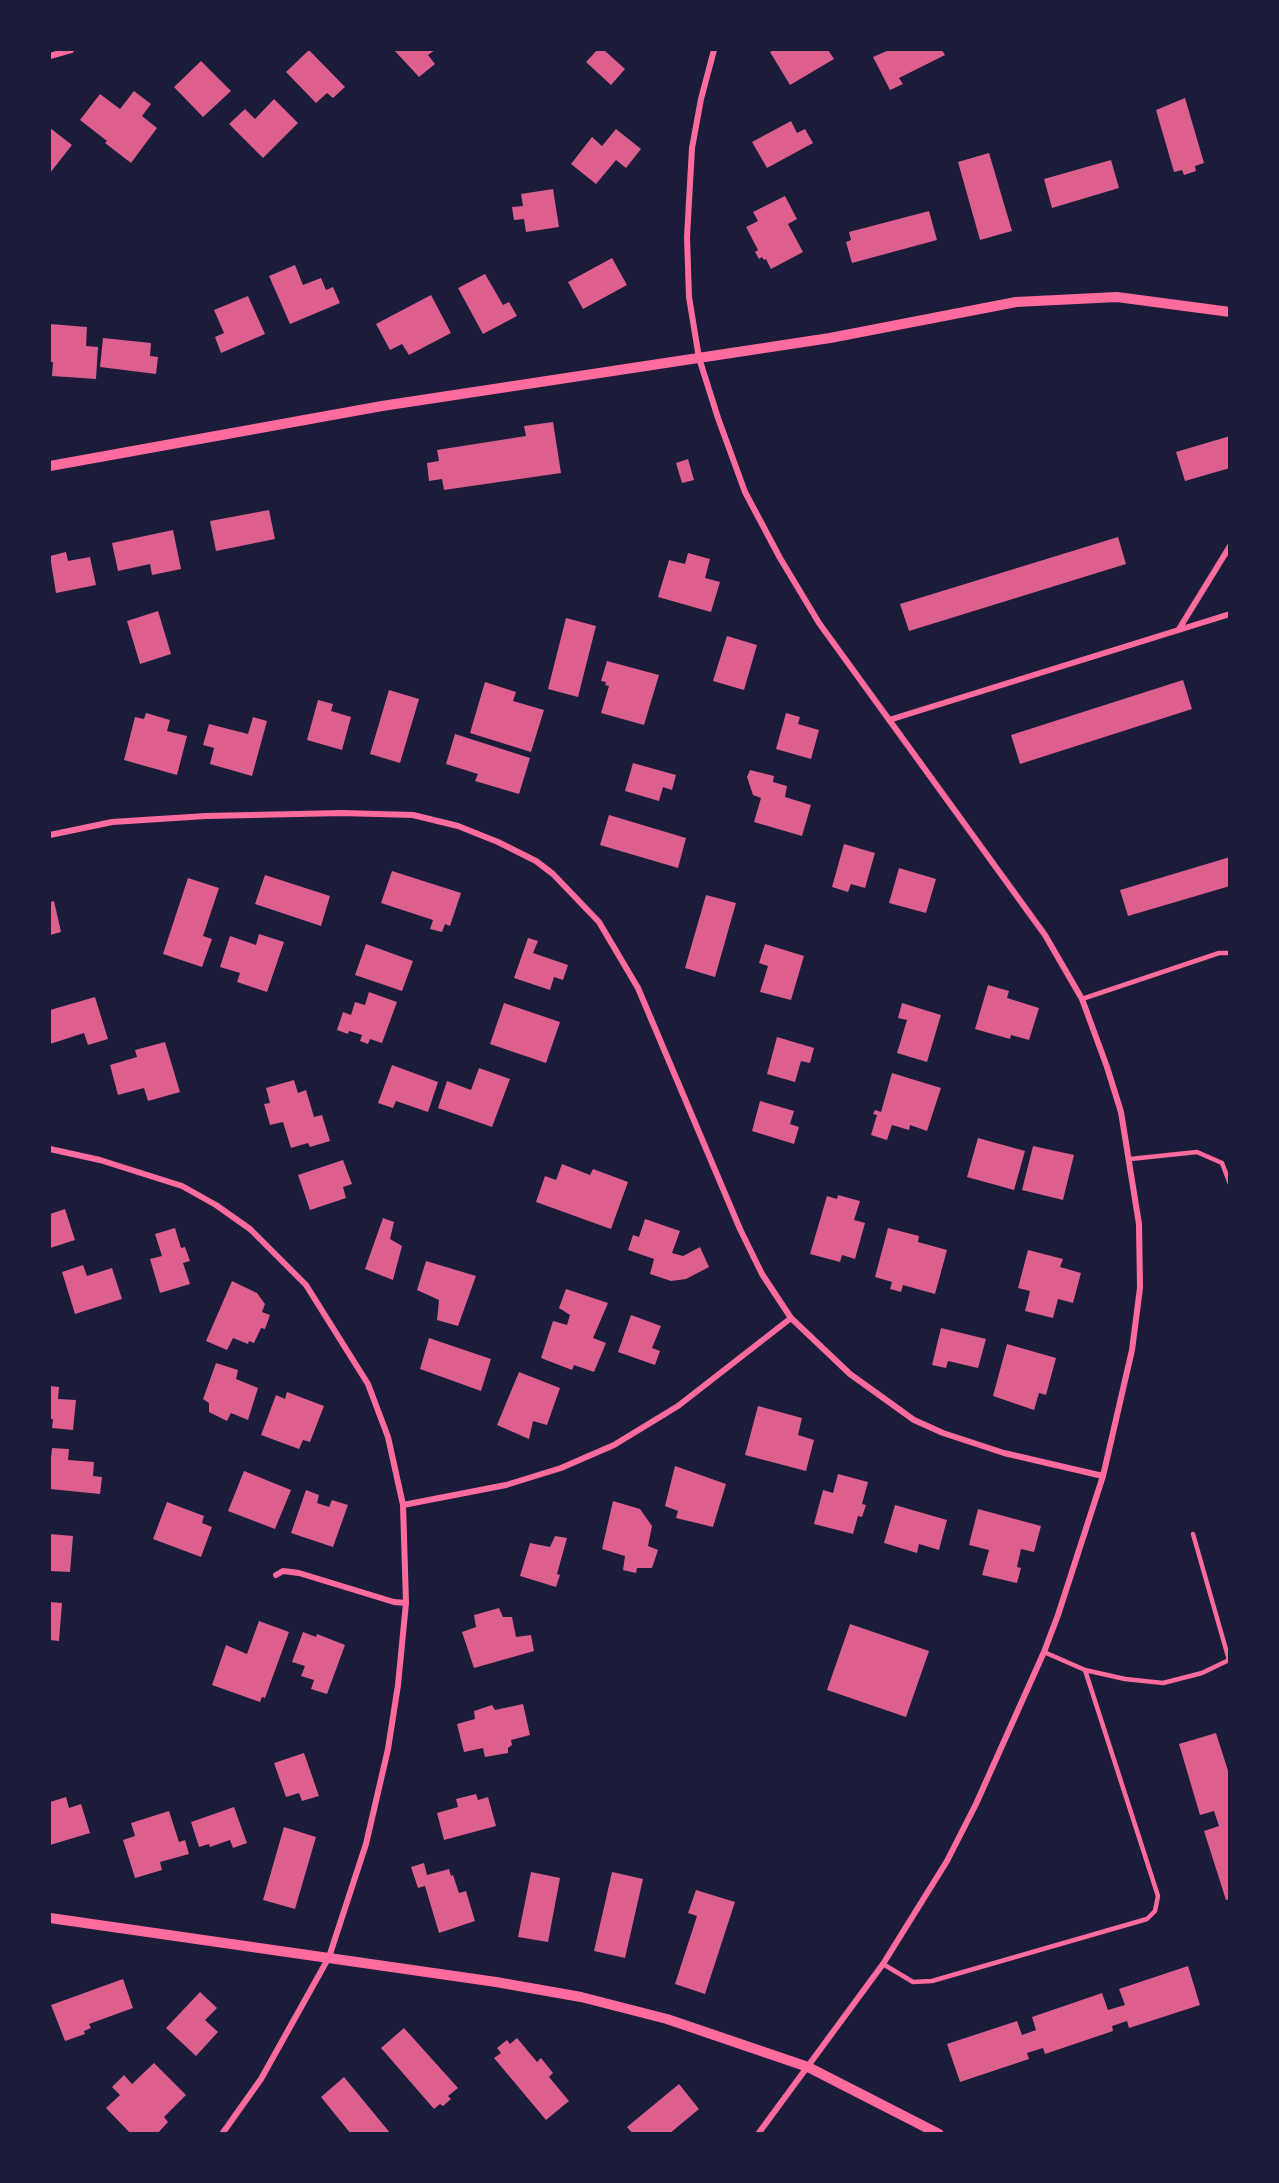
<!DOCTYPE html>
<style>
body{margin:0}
#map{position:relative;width:1279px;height:2183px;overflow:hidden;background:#1b1b3a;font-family:"Varela Round",sans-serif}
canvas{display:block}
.frame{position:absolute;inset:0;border:51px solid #1b1b3a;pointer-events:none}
</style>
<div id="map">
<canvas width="1279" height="2183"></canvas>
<div class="frame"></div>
</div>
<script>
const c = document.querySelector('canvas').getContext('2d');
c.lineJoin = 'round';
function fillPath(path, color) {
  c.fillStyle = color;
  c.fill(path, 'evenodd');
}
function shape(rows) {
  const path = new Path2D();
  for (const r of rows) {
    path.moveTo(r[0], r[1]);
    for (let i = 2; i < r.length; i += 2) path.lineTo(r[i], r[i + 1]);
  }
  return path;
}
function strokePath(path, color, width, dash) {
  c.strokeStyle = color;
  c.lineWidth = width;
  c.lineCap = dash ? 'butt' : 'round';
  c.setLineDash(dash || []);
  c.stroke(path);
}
fillPath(shape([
 [309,50,345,87,333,98,327,93,316,103,286,72],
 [394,50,435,50,428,55,435,64,419,77],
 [597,50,604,50,625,69,611,85,586,62],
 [774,50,828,50,834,59,790,85,770,52],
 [889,50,942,50,945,55,899,78,903,84,890,90,873,57],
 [201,61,231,91,203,117,174,87],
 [134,91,151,104,142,116,157,128,131,163,105,143,107,141,80,120,100,94,120,109],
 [1185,98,1204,163,1195,166,1196,171,1184,175,1182,170,1174,172,1156,110],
 [274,99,298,123,263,158,229,124,245,109,255,119],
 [791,121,797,133,805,129,813,143,767,168,752,142],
 [50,128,72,145,50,173],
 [616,129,641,149,626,168,616,160,596,184,571,164,592,137,602,146],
 [989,153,1012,231,980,240,958,162],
 [1111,160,1119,188,1052,208,1044,179],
 [553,189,559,227,526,232,524,219,514,220,512,207,523,206,521,194],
 [785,196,797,219,788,224,803,252,771,269,766,259,764,260,762,257,759,259,755,252,758,250,746,227,758,221,753,212],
 [929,211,937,240,852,263,846,242,851,240,849,232],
 [612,258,627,285,583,309,568,282],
 [295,265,303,285,321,278,326,290,333,287,340,303,290,324,269,276],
 [485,274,503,305,509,302,517,316,483,334,458,288],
 [431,295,451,333,409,355,402,344,390,350,376,324],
 [248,296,265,334,221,353,215,337,224,333,214,310],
 [50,324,87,327,86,346,98,347,96,379,52,376,53,362,50,362],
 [103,338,151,343,150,356,158,357,156,374,100,367],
 [553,422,561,473,444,490,442,479,429,481,427,463,439,461,437,450,526,436,524,426],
 [1230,436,1230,468,1185,481,1176,452],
 [688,459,694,480,682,483,676,463],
 [269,510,275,539,216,551,210,521],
 [173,530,181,569,152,575,150,564,118,571,112,543],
 [1118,537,1126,564,909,631,900,604],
 [66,552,68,561,90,557,96,585,56,593,50,556],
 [688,553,710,559,705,578,720,582,711,612,658,597,669,560,685,564],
 [158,611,171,654,140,664,127,621],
 [566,618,596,626,578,697,548,689],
 [727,636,757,645,744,690,713,681],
 [607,661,659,675,644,725,601,713,609,686,605,685,606,682,601,681],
 [1183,680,1192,709,1020,764,1011,735],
 [485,682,516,692,513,701,544,710,531,752,470,733],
 [389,690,419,699,400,763,370,754],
 [318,700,333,704,331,711,351,717,342,750,307,740],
 [146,713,170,720,167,731,187,736,177,775,124,760,135,717,144,719],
 [786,713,800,717,798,724,819,730,811,759,776,749],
 [253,717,267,721,252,776,210,764,214,748,203,745,209,724,248,734],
 [455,734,530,758,519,794,475,781,478,774,446,764],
 [633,763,676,775,672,790,663,787,659,801,625,791],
 [750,770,774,776,773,782,787,786,785,797,811,805,802,836,754,822,761,798,753,795,747,777],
 [609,815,686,838,678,868,600,845],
 [844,844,875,853,865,888,851,884,848,892,832,887],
 [1230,857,1230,886,1128,916,1120,890],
 [899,868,936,879,926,913,889,903],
 [392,871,461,893,450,926,445,924,442,932,430,929,433,920,381,903],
 [265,875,330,896,321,926,255,904],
 [188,878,219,888,203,936,212,939,202,967,163,954],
 [706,895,736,903,715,977,685,968],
 [54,901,61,932,50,935,50,902],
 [259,934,284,942,267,992,237,982,240,973,220,967,230,936,256,945],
 [528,938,538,941,533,953,568,965,563,980,554,977,550,990,514,978],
 [366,944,413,961,402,991,355,975],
 [765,944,804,956,791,1000,760,992,768,966,759,963],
 [988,985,1009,991,1007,998,1039,1008,1029,1040,1011,1035,1010,1039,975,1029],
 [369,992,397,1002,382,1043,370,1039,368,1044,360,1041,362,1035,349,1031,348,1034,337,1030,343,1012,351,1015,355,1002,365,1005],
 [95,997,108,1039,88,1045,84,1033,50,1044,50,1010],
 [504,1003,560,1022,546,1063,490,1044],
 [902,1003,941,1015,927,1062,897,1053,907,1020,898,1018],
 [777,1037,814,1048,810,1063,801,1061,795,1082,767,1074],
 [165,1042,180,1092,148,1101,144,1088,118,1095,110,1065,137,1057,135,1050],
 [392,1065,438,1082,428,1112,396,1101,393,1108,378,1103],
 [479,1068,510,1079,492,1127,438,1108,447,1081,471,1090],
 [892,1073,941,1088,927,1131,910,1125,909,1130,892,1125,887,1140,871,1135,877,1115,873,1114,875,1110,881,1112],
 [294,1080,298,1093,306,1090,314,1117,322,1115,330,1141,310,1147,308,1143,291,1148,283,1122,270,1125,264,1104,270,1103,266,1088],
 [760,1101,794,1111,790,1124,799,1127,794,1144,752,1131],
 [978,1138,1025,1151,1014,1190,967,1177],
 [1033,1146,1074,1155,1063,1200,1022,1190],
 [343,1160,352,1184,343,1187,346,1198,310,1210,298,1175],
 [562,1164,590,1175,593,1169,628,1182,611,1229,536,1202,545,1176,556,1180],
 [838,1195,860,1201,854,1220,865,1223,855,1259,842,1255,840,1262,810,1254,827,1196,837,1199],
 [65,1209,75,1240,50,1248,50,1214],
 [383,1218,394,1222,390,1239,402,1246,393,1280,365,1269],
 [645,1219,680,1231,672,1253,683,1256,700,1247,709,1267,686,1279,671,1281,650,1274,654,1259,628,1250,633,1235,639,1237],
 [175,1228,181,1248,185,1247,190,1261,183,1263,190,1284,160,1293,150,1259,162,1256,155,1234],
 [888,1228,919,1236,918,1242,947,1250,935,1294,903,1285,901,1292,890,1289,892,1282,875,1277],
 [1028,1250,1063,1259,1060,1267,1081,1273,1073,1303,1058,1299,1053,1318,1025,1311,1030,1291,1018,1288],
 [426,1261,476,1276,458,1326,437,1320,439,1300,417,1290],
 [83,1265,87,1276,112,1268,122,1299,75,1314,62,1272],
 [232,1281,257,1293,265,1304,262,1312,270,1315,265,1329,261,1328,254,1343,249,1341,248,1344,233,1338,227,1350,206,1341],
 [566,1289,608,1303,593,1338,606,1343,594,1372,574,1365,572,1370,541,1358,553,1321,567,1325,570,1315,559,1308],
 [631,1315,661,1326,652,1348,660,1351,655,1365,618,1352],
 [941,1328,986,1339,978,1368,948,1361,946,1368,932,1365],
 [429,1338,491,1359,481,1391,420,1369],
 [1007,1344,1056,1358,1046,1395,1039,1393,1034,1410,993,1396],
 [216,1363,238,1370,236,1379,258,1388,248,1420,231,1413,227,1421,209,1412,209,1403,203,1399],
 [519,1372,560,1388,547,1425,533,1421,529,1439,497,1425],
 [50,1386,59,1387,58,1399,76,1400,73,1430,52,1428,53,1419,50,1419],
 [287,1392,324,1406,310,1442,303,1440,299,1449,261,1435,276,1395,285,1399],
 [758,1406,802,1418,798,1435,814,1440,806,1471,745,1455],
 [52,1448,69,1449,68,1460,94,1462,93,1476,102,1477,100,1494,50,1489,50,1458,51,1458],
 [675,1466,726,1484,713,1527,676,1518,678,1511,665,1506],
 [244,1471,291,1490,275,1529,228,1511],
 [838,1474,868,1482,862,1504,866,1505,862,1517,858,1516,853,1534,814,1524,823,1490,833,1493],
 [306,1490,319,1495,317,1503,329,1507,332,1500,348,1505,333,1547,291,1533],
 [613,1501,640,1509,652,1526,648,1546,658,1550,652,1568,637,1568,636,1573,623,1570,625,1556,602,1549],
 [167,1502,204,1516,202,1523,212,1527,201,1557,153,1539],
 [895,1505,947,1520,939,1550,919,1544,917,1553,884,1543],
 [978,1509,1041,1526,1034,1552,1021,1549,1017,1567,1021,1568,1017,1583,982,1575,989,1550,969,1545],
 [50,1534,73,1536,70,1572,50,1571],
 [555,1536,567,1538,557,1574,560,1575,556,1587,520,1576,530,1543,550,1547],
 [50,1602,62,1603,59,1641,50,1640],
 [499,1608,503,1617,512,1617,516,1637,531,1635,534,1651,474,1668,462,1632,476,1627,474,1615],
 [259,1621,289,1632,265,1698,262,1697,260,1702,212,1685,226,1645,247,1654],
 [850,1624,929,1651,906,1717,827,1690],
 [303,1632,316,1637,317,1634,345,1645,327,1694,311,1689,314,1680,301,1676,305,1666,292,1662],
 [523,1704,530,1735,511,1740,512,1745,508,1748,508,1753,485,1757,483,1748,464,1752,457,1724,475,1719,474,1711,492,1705,495,1710],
 [1216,1733,1230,1777,1230,1899,1226,1900,1204,1831,1219,1826,1214,1811,1200,1815,1179,1744],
 [304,1753,319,1796,302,1801,299,1793,286,1797,274,1763],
 [476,1794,478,1800,488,1797,496,1826,444,1840,437,1813,458,1807,456,1799],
 [66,1797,69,1808,81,1804,90,1833,50,1845,50,1802],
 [234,1807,247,1843,233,1848,230,1840,210,1847,209,1844,199,1847,191,1822],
 [169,1811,179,1842,185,1840,189,1854,160,1862,162,1870,135,1878,123,1840,135,1836,131,1823],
 [284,1827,316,1837,295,1909,263,1900],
 [424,1863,427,1875,449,1869,451,1876,453,1875,459,1893,466,1891,475,1921,439,1933,425,1886,418,1888,411,1867],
 [531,1872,560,1878,548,1942,518,1937],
 [612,1872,643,1879,625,1958,594,1951],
 [696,1890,735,1902,705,1994,675,1984,697,1916,688,1913],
 [1188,1966,1200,2005,1129,2028,1127,2021,1112,2026,1113,2031,1045,2054,1043,2048,1027,2053,1029,2059,960,2082,947,2044,1017,2021,1022,2035,1036,2030,1032,2017,1102,1993,1108,2010,1125,2005,1119,1989],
 [123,1979,133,2008,89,2024,91,2028,84,2031,85,2034,65,2041,51,2005],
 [200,1992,217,2008,205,2020,218,2032,196,2056,166,2028],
 [404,2028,458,2088,448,2096,451,2099,443,2106,440,2104,434,2109,381,2048],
 [517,2038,537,2062,541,2058,553,2073,549,2077,569,2101,546,2120,494,2058,501,2053,497,2048,507,2040,510,2044],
 [154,2063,186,2095,164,2117,168,2122,157,2134,146,2132,131,2134,106,2108,120,2095,112,2087,124,2075,132,2084],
 [344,2077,391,2134,351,2134,321,2097],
 [679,2084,699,2109,669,2134,633,2134,627,2127]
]), '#dd5f8e');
strokePath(shape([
 [1082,999,1219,953,1230,953],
 [1130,1159,1197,1152,1222,1163,1230,1184],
 [1044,1652,1085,1670,1125,1679,1163,1683,1202,1673,1229,1660,1193,1534],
 [883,1964,913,1982,932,1981,1147,1919,1155,1911,1158,1896,1085,1670]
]), '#ff6b9d', 4.5);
strokePath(shape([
 [714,50,701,99,692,148,687,237,689,297,699,358,718,418,745,492,780,558,819,623,1045,935,1082,999,1107,1067,1121,1112,1139,1224,1140,1288,1132,1350,1103,1476,1058,1615,1044,1652,976,1804,947,1861,883,1964,758,2134],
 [50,56,71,50],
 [1179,629,1230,546],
 [889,720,1230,614],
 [50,835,112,822,206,816,342,813,413,815,458,826,498,842,536,861,553,874,599,922,638,988,740,1229,762,1274,791,1318,850,1374,914,1420,943,1433,1004,1453,1103,1476],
 [50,1149,100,1160,182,1186,216,1205,250,1229,306,1285,368,1384,388,1437,403,1505,406,1603,398,1685,388,1749,366,1844,329,1957,261,2079,222,2134],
 [403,1505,506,1485,561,1468,614,1445,678,1406,791,1318],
 [276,1575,283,1571,299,1573,394,1602,406,1603]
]), '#ff6b9d', 6);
strokePath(shape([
 [50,466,382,406,830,338,1016,302,1117,297,1230,312],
 [50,1918,496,1982,581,1997,667,2019,808,2067,939,2134]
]), '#ff6b9d', 10);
</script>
